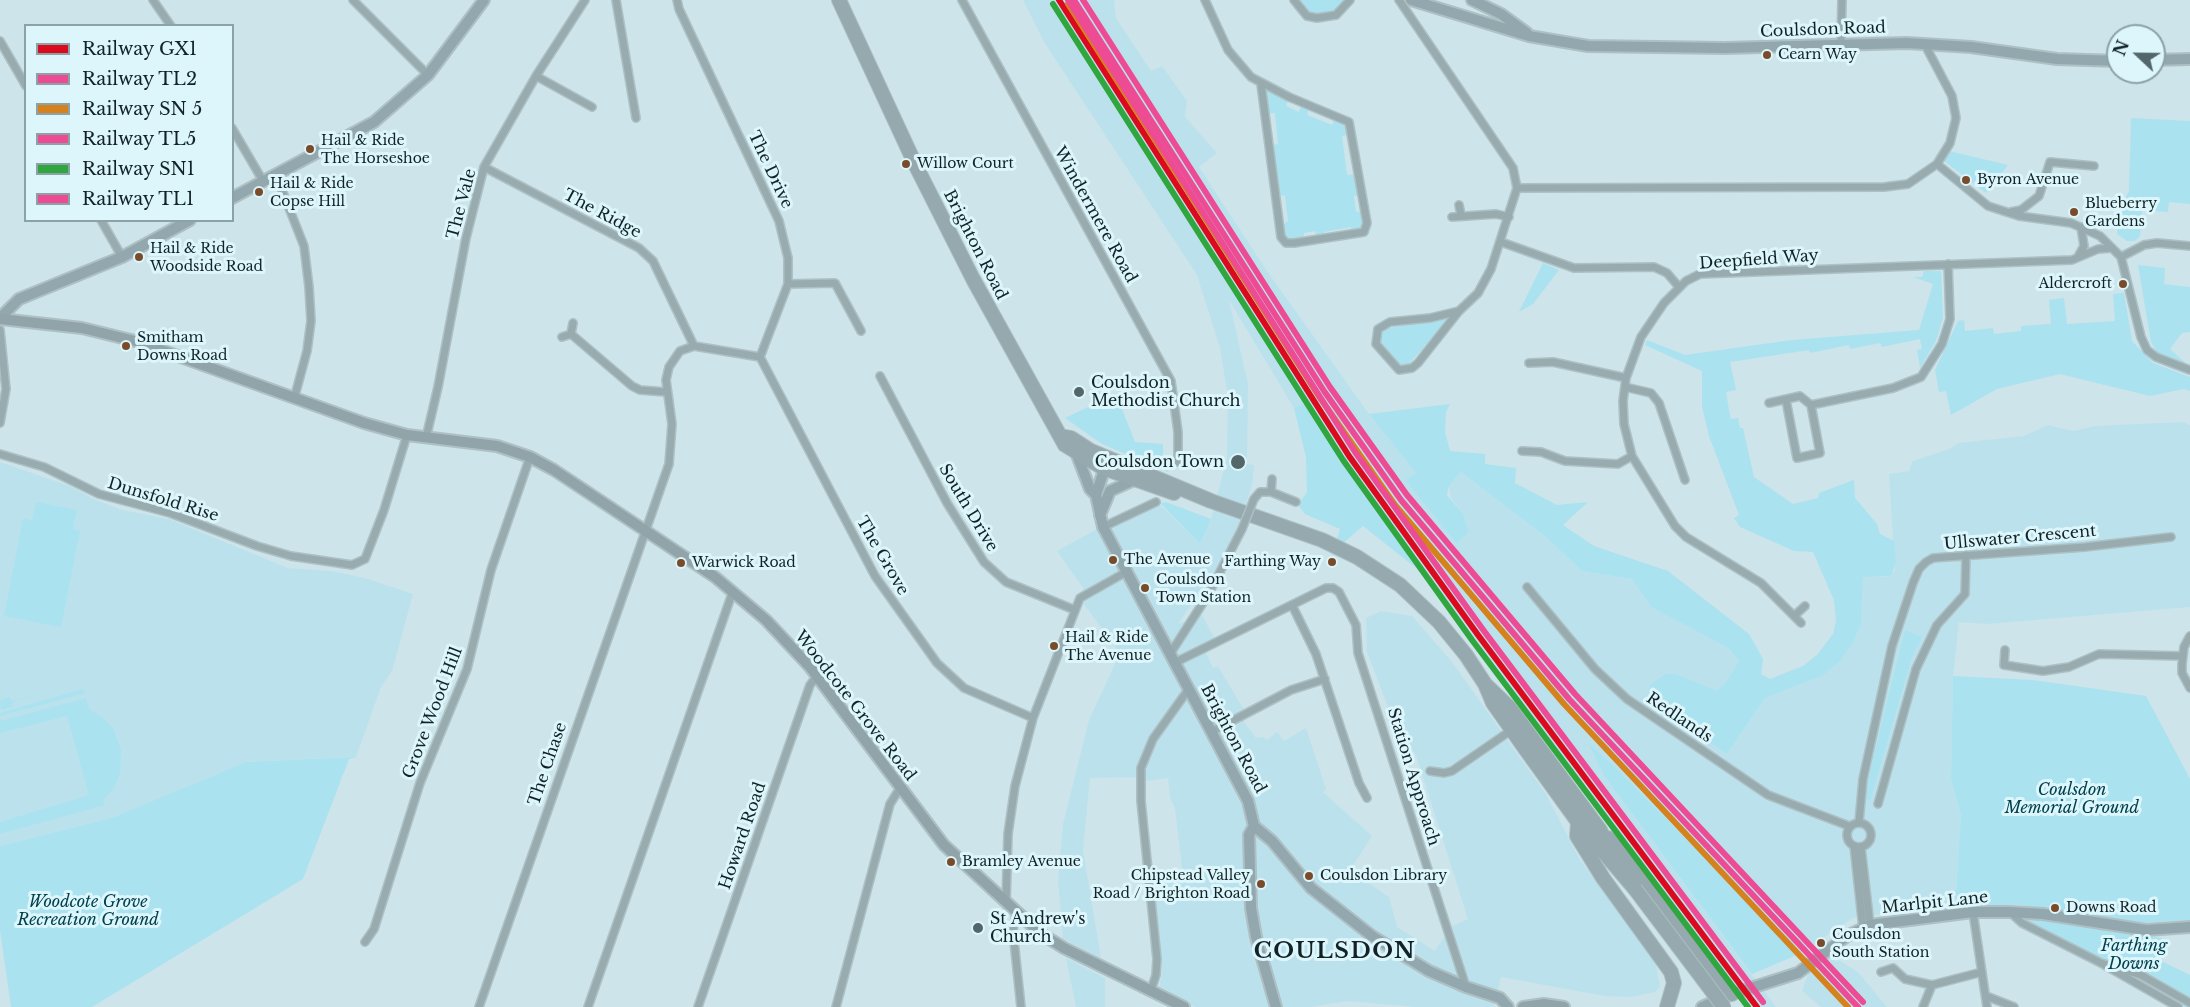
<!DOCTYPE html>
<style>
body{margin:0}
#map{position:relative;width:2190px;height:1007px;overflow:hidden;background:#cde4ea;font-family:"Libre Baskerville",serif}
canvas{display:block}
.legend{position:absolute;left:24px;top:24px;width:210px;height:198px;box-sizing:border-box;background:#dcf6fc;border:2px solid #8ba2a7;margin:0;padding:8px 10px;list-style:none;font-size:18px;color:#122327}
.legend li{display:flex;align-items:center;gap:12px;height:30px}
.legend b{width:30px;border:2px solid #8ba2a7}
.north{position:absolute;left:2106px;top:24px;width:60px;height:60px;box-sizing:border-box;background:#dcf6fc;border:2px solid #8ba2a7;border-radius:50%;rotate:292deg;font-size:16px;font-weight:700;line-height:24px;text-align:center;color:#122327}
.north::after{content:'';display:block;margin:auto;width:21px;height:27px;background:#53676b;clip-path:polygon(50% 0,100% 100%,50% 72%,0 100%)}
</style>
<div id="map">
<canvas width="2190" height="1007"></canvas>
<ul class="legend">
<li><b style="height:8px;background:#dc0a1e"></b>Railway GX1</li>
<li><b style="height:8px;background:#ee4b95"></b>Railway TL2</li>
<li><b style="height:8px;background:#d5821e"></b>Railway SN 5</li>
<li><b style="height:8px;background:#ee4b95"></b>Railway TL5</li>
<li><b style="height:8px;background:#30a63e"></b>Railway SN1</li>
<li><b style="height:8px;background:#ee4b95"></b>Railway TL1</li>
</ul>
<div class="north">N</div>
</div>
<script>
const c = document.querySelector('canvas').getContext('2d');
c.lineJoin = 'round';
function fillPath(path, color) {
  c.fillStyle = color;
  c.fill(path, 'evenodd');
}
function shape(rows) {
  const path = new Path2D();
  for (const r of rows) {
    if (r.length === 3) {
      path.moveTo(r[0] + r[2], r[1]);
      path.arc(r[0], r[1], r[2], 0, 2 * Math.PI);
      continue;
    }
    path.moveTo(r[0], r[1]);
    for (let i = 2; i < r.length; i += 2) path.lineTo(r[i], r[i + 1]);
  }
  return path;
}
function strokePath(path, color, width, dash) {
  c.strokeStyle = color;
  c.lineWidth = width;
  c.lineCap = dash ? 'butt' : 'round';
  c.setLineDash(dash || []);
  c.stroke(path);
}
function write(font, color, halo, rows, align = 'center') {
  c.font = font + ' "Libre Baskerville",serif';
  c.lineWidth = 6;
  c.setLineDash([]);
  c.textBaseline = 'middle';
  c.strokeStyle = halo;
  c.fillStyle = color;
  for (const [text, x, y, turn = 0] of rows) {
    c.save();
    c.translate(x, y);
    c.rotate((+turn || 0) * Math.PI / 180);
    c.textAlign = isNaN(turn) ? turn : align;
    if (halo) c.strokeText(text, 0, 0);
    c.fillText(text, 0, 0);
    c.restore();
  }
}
fillPath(shape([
 [1023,0,1114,0,1116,18,1151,71,1162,66,1187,101,1185,117,1217,153,1199,167,1267,271,1369,414,1417,474,1406,480,1457,544,1469,532,1463,514,1451,498,1449,486,1461,472,1546,537,1582,571,1632,579,1651,607,1728,648,1739,661,1724,685,1716,690,1708,688,1727,754,1765,698,1822,676,1861,624,1863,576,1886,577,1895,571,1889,474,1909,471,1913,461,1950,449,1958,443,2024,436,2048,425,2074,431,2094,426,2184,422,2190,425,2190,607,1988,624,1959,622,1953,676,1951,779,1961,815,1955,906,1875,915,1868,913,1853,918,1799,954,1589,745,1604,776,1776,1007,1745,1007,1555,750,1416,568,1307,402,1294,408,1229,300,1248,384,1247,464,1254,465,1252,486,1230,548,1178,624,1202,615,1215,639,1206,653,1213,668,1218,666,1244,710,1244,722,1256,738,1263,737,1267,740,1277,732,1284,741,1306,728,1326,789,1323,792,1372,836,1350,870,1389,897,1397,927,1435,951,1451,927,1468,919,1416,755,1396,728,1367,652,1366,618,1381,611,1412,616,1452,662,1546,794,1579,858,1655,961,1660,986,1655,992,1632,997,1605,996,1501,977,1494,1007,1417,1007,1347,1001,1311,1007,1195,1007,1159,988,1162,973,1152,879,1178,876,1182,868,1175,808,1170,798,1168,778,1146,781,1133,777,1090,778,1083,850,1101,958,1063,939,1058,881,1063,824,1089,720,1120,653,1083,603,1083,588,1057,551,1153,498,1200,544,1211,519,1227,458,1228,397,1220,348,1197,275,1044,42],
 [0,462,70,486,96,500,122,510,169,519,288,568,331,571,365,578,413,594,392,671,381,687,356,757,246,762,111,818,0,846],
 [1832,956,1836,962,1839,960,1859,973,1887,1007,1821,1007,1802,991,1811,966],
 [1066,958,1105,978,1105,1007,1076,1007]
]), '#bbe2ec');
fillPath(shape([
 [1297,0,1348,0,1336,13,1320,17,1307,13],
 [1261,84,1289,97,1286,106,1299,112,1302,102,1310,105,1307,115,1332,125,1336,115,1345,119,1353,134,1342,136,1347,175,1359,174,1362,195,1354,196,1356,212,1364,211,1366,228,1352,235,1351,227,1324,232,1325,239,1317,240,1315,231,1304,233,1304,242,1286,243,1280,227,1288,221,1285,196,1276,194,1270,145,1278,144,1275,113,1266,114],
 [2131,118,2190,121,2190,204,2169,202,2168,212,2142,210,2140,236,2135,241,2127,241,2117,234,2119,210,2129,191],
 [1949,151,2008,165,1986,193,1944,161],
 [1543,263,1559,270,1533,304,1519,312],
 [2138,265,2165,268,2164,284,2190,287,2190,332,2182,333,2170,349,2190,367,2158,354,2151,342],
 [1924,271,1941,271,1943,318,1936,341,1920,368,1917,350,1922,349,1920,339,1882,347,1880,343,1850,349,1849,345,1810,353,1809,350,1730,362,1736,390,1726,392,1729,410,1731,419,1738,418,1740,428,1743,428,1754,477,1793,504,1818,498,1819,493,1854,480,1855,498,1877,524,1880,534,1894,541,1896,562,1891,576,1863,577,1861,624,1852,644,1840,661,1822,676,1765,698,1727,754,1657,707,1648,694,1650,685,1665,674,1675,674,1716,690,1724,685,1739,661,1728,648,1651,607,1632,579,1582,571,1546,537,1461,472,1449,486,1447,495,1463,514,1469,532,1457,544,1405,480,1416,473,1369,414,1450,404,1446,412,1445,432,1450,451,1485,454,1485,464,1516,468,1515,483,1557,505,1588,502,1563,525,1594,546,1668,571,1749,634,1763,659,1761,674,1770,679,1803,666,1817,655,1833,634,1836,621,1834,600,1813,552,1794,551,1740,527,1734,518,1739,515,1709,436,1702,407,1702,371,1645,345,1647,340,1685,355,1792,340,1919,330,1933,284,1913,277,1922,277],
 [2124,293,2132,341,2153,363,2190,377,2190,391,2184,389,2150,396,2060,374,1997,389,1951,415,1946,391,1939,392,1935,370,1958,321,1964,320,1965,331,1993,328,1994,334,2021,331,2021,326,2051,324,2049,300,2064,298,2067,324,2115,321,2113,294],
 [1445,318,1447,322,1407,366,1398,366,1379,343,1380,332,1384,329],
 [1116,394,1135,442,1163,444,1163,457,1169,465,1168,472,1102,444,1065,418],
 [1307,402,1416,568,1363,526,1343,543,1337,539,1340,529,1305,514,1298,505,1307,492,1306,457,1294,408],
 [36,502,77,510,73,529,80,531,61,627,4,616,23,518,32,520],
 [1166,502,1211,519,1200,544,1160,503],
 [1905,630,1922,637,1912,657,1870,801,1866,798,1868,778],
 [1953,676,2033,680,2146,696,2190,779,2190,920,2140,923,2020,905,1955,906,1961,815,1951,779],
 [61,687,12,702,13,707,1,710,0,700,10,697,12,701],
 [83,689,85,693,0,716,0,713],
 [86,698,89,709,102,717,113,728,121,750,120,774,114,788,103,800,105,805,0,834,0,822,89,795,67,716,0,733,0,721],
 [1588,743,1616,768,1799,954,1752,974,1604,776],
 [356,757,349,759,303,879,92,1007,11,1007,0,930,0,846,111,818,246,762],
 [2024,918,2162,938,2155,958,2190,975,2190,1007,2181,1007]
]), '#abe2ef');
const street = shape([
 [153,0,171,26],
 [353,0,428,75],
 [616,0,636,118],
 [677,0,679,9,779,221,788,258,788,284,760,357],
 [962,0,1171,381,1178,432,1178,462],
 [1205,0,1228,50,1251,77,1289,97,1349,122,1367,223,1364,232,1294,243,1286,243,1281,237,1261,84],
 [1294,0,1307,16,1317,18,1336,15,1350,0],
 [1399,0,1513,168,1517,188,1491,269,1478,293,1459,311,1418,363,1412,368,1399,370,1376,344,1378,329,1390,322,1430,318,1459,311],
 [0,41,26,86],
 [1841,45,1842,0],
 [536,76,592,107],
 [232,128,263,181],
 [1937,164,1988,206,2019,216,2071,223,2100,236,2121,257,2141,337,2147,350,2156,357,2190,370],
 [484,167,639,248,653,261,694,346],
 [276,175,304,246,309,287,311,321,307,351,294,399],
 [1517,188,1884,187,1908,184,1937,164,1950,143,1956,118,1952,96,1924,43],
 [1459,205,1461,215],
 [2011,212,2021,210,2039,196,2050,162,2094,166],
 [1452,217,1496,214,1509,217],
 [101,220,122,257],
 [1501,242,1574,268,1654,267,1667,273,1679,287],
 [2079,255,2084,246,2081,227],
 [2121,257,2144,245,2157,243,2190,246],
 [788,284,835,283,861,331],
 [0,330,6,389,0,423],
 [571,334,632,386,640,390,666,392],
 [562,337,571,334,573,323],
 [760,357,875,576,937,663,964,688,1033,718],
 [1529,363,1553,362,1626,378],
 [880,376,947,503,984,562,1006,582,1075,610],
 [1625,387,1651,393,1659,403,1685,480],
 [1786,400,1797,458,1820,453,1811,405,1893,388,1921,377,1942,344,1950,319,1948,264],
 [1769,403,1800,396,1811,405],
 [426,438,438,387,466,238,484,167,536,76,585,0],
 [1522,451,1541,452,1565,461,1618,464,1632,456],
 [0,454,44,467,99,494,170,513,257,546,291,556,352,565,365,559,384,510,407,435],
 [1271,492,1272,479],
 [1254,499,1260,492,1271,492,1296,502],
 [1103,527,1156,502],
 [1527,587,1595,669,1627,699,1768,795,1849,826],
 [1292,605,1316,654,1359,783,1367,798],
 [1794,616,1805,606],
 [1801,623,1761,583,1686,537,1675,526,1632,456,1624,424,1623,401,1626,378,1641,337,1664,303,1686,281,1700,274,2072,260,2098,249,2112,248],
 [2190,636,2184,647,2182,664,2182,673,2190,688],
 [2005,650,2004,665,2043,671,2069,667,2099,654,2182,656],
 [1170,654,1208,595,1242,529],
 [1174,663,1326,588,1333,588,1339,592,1356,625,1358,653,1466,987],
 [1211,732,1291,690,1325,679],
 [1430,771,1444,773,1452,771,1513,729],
 [1878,804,1916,669,1937,625,1965,594,1966,555],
 [1859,822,1863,779,1892,646,1913,583,1919,569,1926,562,1933,558,2085,547,2171,537],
 [1859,835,12],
 [1854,846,1863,928],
 [1861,847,1870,925],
 [1006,903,1008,834,1015,786,1033,718,1080,598,1128,571],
 [1973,912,1987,1007],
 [2010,912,2022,923,2101,963,2178,1007],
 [1016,913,1013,931,1021,1007],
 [365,942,374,929,420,783,467,669,491,570,530,457],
 [2101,963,2141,975,2190,1003],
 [1881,972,1893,968,1905,979,1932,985,1982,972],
 [1151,990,1156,975,1157,959,1141,801,1141,768,1153,739,1188,690],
 [1986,996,2014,1007],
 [479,1007,669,464,672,424,666,380,669,367,680,351,694,346,760,357],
 [588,1007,733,591],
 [698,1007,810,685,817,676],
 [836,1007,890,804,900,788],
 [1923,1007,1932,985]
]);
const secondary = shape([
 [1411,0,1529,36,1588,46,1725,48,1907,43,1971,47,2057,59,2118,61],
 [1472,0,1501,14,1527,33],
 [2154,60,2190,59],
 [232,198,374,122,428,75,484,0],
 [0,318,19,299,122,257,190,220],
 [1077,455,1090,489,1096,495],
 [1107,461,1096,495,1103,527,1248,801,1254,826,1272,841,1311,888,1372,936,1429,971,1466,987,1500,998,1508,1007],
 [1100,515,1110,491,1134,480],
 [1254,826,1249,835,1251,908,1256,937,1276,1007],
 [1702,1007,1732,994,1798,973,1847,936,1870,925,1973,912,2010,912,2043,914,2146,930,2190,927]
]);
const primary = shape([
 [0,319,82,328,139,342,364,423,407,435,497,446,530,457,554,470,715,577,766,620,810,667,944,845,1040,933,1064,948,1184,1007],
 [1523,1007,1544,1004,1564,1007]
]);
const highway = shape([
 [839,0,916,166,973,279,1065,445,1103,468,1174,493],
 [1060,436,1071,438,1091,451,1211,501,1322,540,1357,557,1400,585,1439,622,1466,655,1485,684,1493,703,1526,750,1578,822,1635,889],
 [1486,685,1509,707,1600,830,1611,852],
 [1578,822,1577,836,1603,878,1671,972,1674,983,1667,1007],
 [1608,838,1628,859,1732,994]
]);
strokePath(street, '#aec0c4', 10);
strokePath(secondary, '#aec0c4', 14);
strokePath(primary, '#aec0c4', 14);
strokePath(highway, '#aec0c4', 16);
strokePath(street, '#98acb0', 7);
strokePath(secondary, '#92a8ae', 10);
strokePath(primary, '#90a4a9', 10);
strokePath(highway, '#96a9ae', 14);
const streetBridge = shape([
 [1242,529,1254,499]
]);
const highwayBridge = shape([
 [1635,889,1724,1007]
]);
strokePath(streetBridge, '#aec0c4', 10, []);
strokePath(highwayBridge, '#aec0c4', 16, []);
strokePath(streetBridge, '#98acb0', 7);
strokePath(highwayBridge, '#96a9ae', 14);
strokePath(shape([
 [1059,0,1349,456,1478,635,1757,1007]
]), '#dc0a1e', 6);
strokePath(shape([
 [1074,0,1324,391,1401,500,1569,699,1858,1007]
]), '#ee4b95', 6);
strokePath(shape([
 [1068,4,1318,395,1395,505,1564,704,1848,1007]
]), '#d5821e', 6);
strokePath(shape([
 [1083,0,1330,387,1407,495,1575,694,1863,1002]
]), '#ee4b95', 6);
strokePath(shape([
 [1053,4,1343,460,1472,640,1748,1007]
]), '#30a63e', 6);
strokePath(shape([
 [1068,0,1355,452,1484,631,1763,1002]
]), '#ee4b95', 6);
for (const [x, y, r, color] of [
 [1767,55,5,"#7a4b2a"],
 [310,149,5,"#7a4b2a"],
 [906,164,5,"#7a4b2a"],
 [1966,180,5,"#7a4b2a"],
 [259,192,5,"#7a4b2a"],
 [2074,212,5,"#7a4b2a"],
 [139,257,5,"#7a4b2a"],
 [2123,284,5,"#7a4b2a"],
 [126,346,5,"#7a4b2a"],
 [1079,392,6,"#53676b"],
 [1238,462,8,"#53676b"],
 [1113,560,5,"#7a4b2a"],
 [1332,562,5,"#7a4b2a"],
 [681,563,5,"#7a4b2a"],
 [1145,588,5,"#7a4b2a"],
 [1054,646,5,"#7a4b2a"],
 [951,862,5,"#7a4b2a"],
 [1309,876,5,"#7a4b2a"],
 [1261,884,5,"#7a4b2a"],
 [2055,908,5,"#7a4b2a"],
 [978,928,6,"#53676b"],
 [1821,943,5,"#7a4b2a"]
]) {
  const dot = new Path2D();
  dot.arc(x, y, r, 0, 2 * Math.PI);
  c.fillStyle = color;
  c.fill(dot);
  strokePath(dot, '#dcf6fc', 2);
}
write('14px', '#122327', '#dcf6fc', [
 ["Cearn Way",1778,55],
 ["Hail & Ride",321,141],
 ["The Horseshoe",321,159],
 ["Willow Court",917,164],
 ["Byron Avenue",1977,180],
 ["Hail & Ride",270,184],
 ["Copse Hill",270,202],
 ["Blueberry",2085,204],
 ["Gardens",2085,222],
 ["Hail & Ride",150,249],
 ["Woodside Road",150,267],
 ["Aldercroft",2112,284,"right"],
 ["Smitham",137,338],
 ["Downs Road",137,356],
 ["The Avenue",1124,560],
 ["Farthing Way",1321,562,"right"],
 ["Warwick Road",692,563],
 ["Coulsdon",1156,580],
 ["Town Station",1156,598],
 ["Hail & Ride",1065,638],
 ["The Avenue",1065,656],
 ["Bramley Avenue",962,862],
 ["Chipstead Valley",1250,876,"right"],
 ["Road / Brighton Road",1250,894,"right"],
 ["Coulsdon Library",1320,876],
 ["Downs Road",2066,908],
 ["Coulsdon",1832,935],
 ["South Station",1832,953]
], 'left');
write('16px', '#122327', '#dcf6fc', [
 ["Coulsdon Road",1823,30,-2],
 ["The Drive",770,170,65],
 ["The Vale",462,204,-75],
 ["The Ridge",602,214,28],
 ["Windermere Road",1095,215,61],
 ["Brighton Road",975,245,63],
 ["Deepfield Way",1759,260,-4],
 ["Dunsfold Rise",163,500,17],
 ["South Drive",968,508,59],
 ["Ullswater Crescent",2020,538,-5],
 ["The Grove",882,556,60],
 ["Woodcote Grove Road",855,706,52],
 ["Grove Wood Hill",433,713,-69],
 ["Redlands",1679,718,34],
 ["Brighton Road",1233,739,62],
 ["The Chase",548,764,-71],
 ["Station Approach",1413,777,73],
 ["Howard Road",743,836,-71],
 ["Marlpit Lane",1935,903,-6]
]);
write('16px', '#122327', '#dcf6fc', [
 ["Coulsdon",1091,383],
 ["Methodist Church",1091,401],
 ["Coulsdon Town",1224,462,"right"],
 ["St Andrew's",990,919],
 ["Church",990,937]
], 'left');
write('italic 16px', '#00414d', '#dcf6fc', [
 ["Coulsdon",2072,790],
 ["Memorial Ground",2072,808],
 ["Woodcote Grove",88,902],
 ["Recreation Ground",88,920],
 ["Farthing",2134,946],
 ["Downs",2134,964]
]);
c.letterSpacing = '1.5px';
write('bold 22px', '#122327', '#dcf6fc', [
 ["COULSDON",1335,952]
]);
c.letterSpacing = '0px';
</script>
